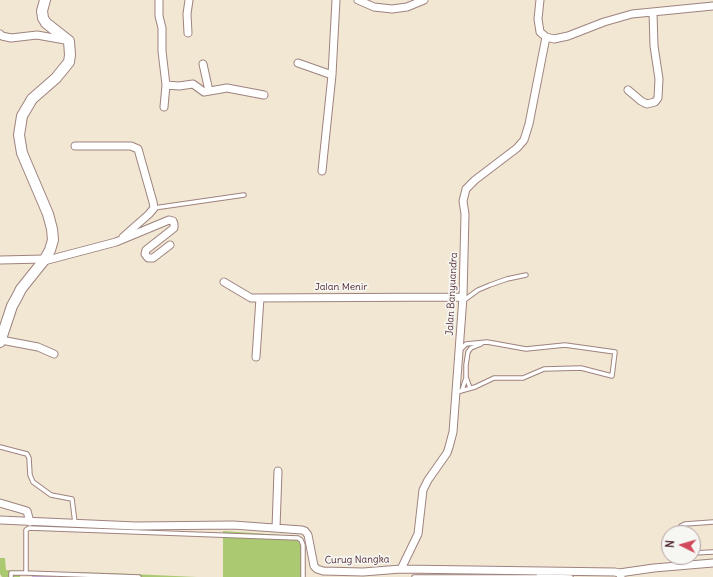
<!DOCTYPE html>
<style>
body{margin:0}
#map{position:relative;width:713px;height:577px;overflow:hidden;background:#f2e7d3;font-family:Delius,sans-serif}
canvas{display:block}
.north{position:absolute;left:661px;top:525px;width:40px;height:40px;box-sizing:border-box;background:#f6f6f2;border:1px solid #b1a0a2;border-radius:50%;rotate:275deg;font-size:11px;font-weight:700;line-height:16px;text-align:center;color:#4a1f2b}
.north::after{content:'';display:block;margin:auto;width:14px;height:18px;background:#d1495b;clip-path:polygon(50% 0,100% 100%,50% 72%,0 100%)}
</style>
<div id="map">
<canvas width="713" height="577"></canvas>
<div class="north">N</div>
</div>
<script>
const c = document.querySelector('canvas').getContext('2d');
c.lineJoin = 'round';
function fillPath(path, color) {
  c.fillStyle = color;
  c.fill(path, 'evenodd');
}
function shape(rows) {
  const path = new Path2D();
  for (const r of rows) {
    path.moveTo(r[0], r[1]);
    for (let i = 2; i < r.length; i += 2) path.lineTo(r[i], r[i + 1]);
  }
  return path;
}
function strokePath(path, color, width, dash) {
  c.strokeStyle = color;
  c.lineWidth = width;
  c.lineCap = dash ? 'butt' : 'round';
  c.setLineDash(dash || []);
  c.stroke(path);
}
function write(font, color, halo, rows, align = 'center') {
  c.font = font + ' Delius,sans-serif';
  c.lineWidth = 3.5;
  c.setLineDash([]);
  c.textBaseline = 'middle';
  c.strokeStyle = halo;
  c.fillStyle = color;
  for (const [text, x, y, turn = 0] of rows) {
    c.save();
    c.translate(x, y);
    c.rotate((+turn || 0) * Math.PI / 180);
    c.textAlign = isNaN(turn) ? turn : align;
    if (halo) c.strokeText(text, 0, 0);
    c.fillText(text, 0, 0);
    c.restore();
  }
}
fillPath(shape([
 [223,531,298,536,302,537,304,577,223,577],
 [0,558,5,558,6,570,20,571,20,577,2,577,0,574],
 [59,572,109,573,197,577,59,577]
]), '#abc971');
fillPath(shape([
 [32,575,56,576,56,577,32,577]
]), '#c7abd8');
const lane = shape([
 [154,208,244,195],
 [463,301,478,290,490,285,507,279,526,275],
 [470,388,466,377,466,365,468,352,471,348,481,344],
 [462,390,466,378],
 [457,392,475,387,494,378,523,378,544,369,581,368,612,376,615,352,565,345,526,349,487,342,466,344,460,350],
 [0,447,27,454,29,458,30,475,33,482,51,495,72,499,75,523],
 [680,533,681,526,685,524,713,522],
 [693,553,713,552],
 [679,566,679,557],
 [26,573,26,530,29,528,298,538,301,540,303,545,303,577],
 [538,576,571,577],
 [11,577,11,573,26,573,139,577],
 [414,577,538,577]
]);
const street = shape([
 [159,0,159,16,162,28,162,51,166,85,179,86,193,84,204,92,227,88,264,95],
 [358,0,374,7,392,9,407,7,424,0],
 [540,0,538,19,540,32,546,37,554,39,568,36,604,22,632,14,713,6],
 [188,33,187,14,189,0],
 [0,34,2,36,11,38,37,35,65,40],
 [298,63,332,75],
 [203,64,209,91],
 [628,90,641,101,647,104,655,102,658,98,659,79,654,46,653,12],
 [164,107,166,85],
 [75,146,131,146,138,149,153,202,154,208,149,214,123,237],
 [322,171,332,75,336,0],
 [0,260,45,259],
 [44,261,116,242,169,220,173,221,174,224,174,228,146,250,145,254,148,258,153,258,170,245],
 [224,282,251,298,463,297],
 [1,340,38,347,54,354],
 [256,357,260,298],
 [0,503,27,511,30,522],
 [0,520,136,526,233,525,302,530,305,531,308,535,314,566,317,569,323,571,363,572,401,569,615,572,619,573,621,577],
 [276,528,278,471],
 [401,569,418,534,423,490,428,480,447,453,449,447,453,432,463,297,465,214,463,201,466,189,475,180,517,148,524,140,529,124,546,37],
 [619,573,654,568,713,563]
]);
const secondary = shape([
 [0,342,12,306,17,297,21,289,45,259,50,250,53,240,52,229,48,214,22,153,19,135,22,116,32,99,56,78,69,62,70,55,69,41,46,23,43,18,42,11,45,0]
]);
strokePath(lane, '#9e837f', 5.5);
strokePath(street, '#9e837f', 9);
strokePath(secondary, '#9e837f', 12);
strokePath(lane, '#fff', 3.5);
strokePath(street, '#fff', 7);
strokePath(secondary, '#fff', 10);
write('10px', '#4a1f2b', '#f6f6f2', [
 ["Jalan Menir",341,287],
 ["Jalan Banyuandra",452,294,-87],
 ["Curug Nangka",357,560,-1]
]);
</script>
